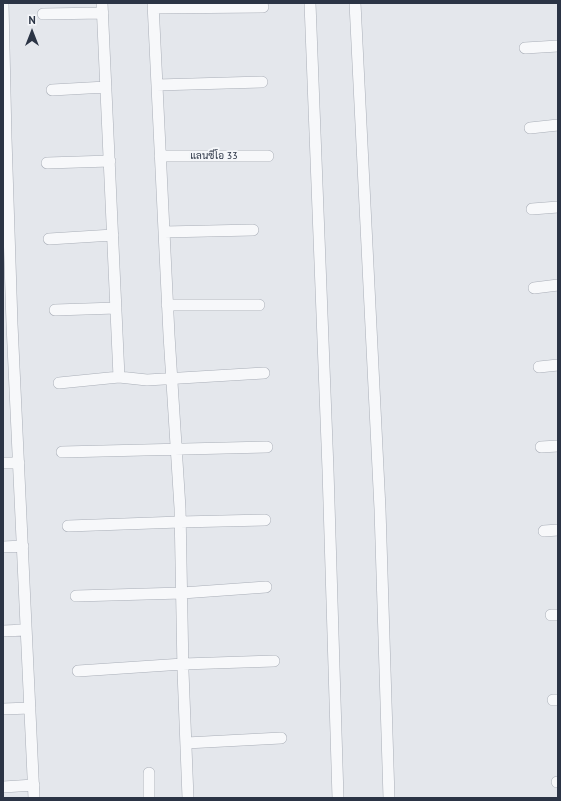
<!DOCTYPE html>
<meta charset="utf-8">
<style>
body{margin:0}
#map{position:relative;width:561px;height:801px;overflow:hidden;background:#e4e7ec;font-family:"PT Sans",sans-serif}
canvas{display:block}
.frame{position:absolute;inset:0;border:4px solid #2b3445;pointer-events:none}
.north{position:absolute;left:12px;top:12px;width:40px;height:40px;-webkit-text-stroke:3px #f4f6f9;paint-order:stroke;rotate:0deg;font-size:11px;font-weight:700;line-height:16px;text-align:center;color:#2b3445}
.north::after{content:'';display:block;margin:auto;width:14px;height:18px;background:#2b3445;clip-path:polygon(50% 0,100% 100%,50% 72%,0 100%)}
</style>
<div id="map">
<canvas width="561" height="801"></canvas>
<div class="frame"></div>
<div class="north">N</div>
</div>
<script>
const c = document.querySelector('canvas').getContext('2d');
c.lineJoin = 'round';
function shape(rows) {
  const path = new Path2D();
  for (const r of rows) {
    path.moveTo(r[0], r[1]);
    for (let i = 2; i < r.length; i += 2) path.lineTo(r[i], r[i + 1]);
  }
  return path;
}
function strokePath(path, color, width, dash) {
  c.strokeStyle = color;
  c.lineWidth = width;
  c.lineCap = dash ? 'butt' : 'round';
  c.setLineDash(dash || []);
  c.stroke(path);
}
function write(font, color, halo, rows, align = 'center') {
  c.font = font + ' "PT Sans",Sarabun,sans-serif';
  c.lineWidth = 3.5;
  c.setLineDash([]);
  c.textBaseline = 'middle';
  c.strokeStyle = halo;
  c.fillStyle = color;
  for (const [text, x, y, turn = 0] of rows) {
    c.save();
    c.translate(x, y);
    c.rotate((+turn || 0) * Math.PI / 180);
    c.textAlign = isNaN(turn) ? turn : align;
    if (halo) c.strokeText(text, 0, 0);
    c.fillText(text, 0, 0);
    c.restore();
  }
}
const minor = shape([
 [3,3,6,138,12,324,34,798],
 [102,3,119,377],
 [153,3,169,335,180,508,183,671,188,798],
 [310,3,328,470,338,798],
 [355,3,380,509,389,798],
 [153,8,263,7],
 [43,14,103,13],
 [525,48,558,46],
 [157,85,262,82],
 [52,90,106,87],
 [530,128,558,125],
 [160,156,268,156],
 [47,163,110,161],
 [532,209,558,207],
 [164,232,253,230],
 [49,239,113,235],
 [534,288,558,285],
 [167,305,259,305],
 [55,310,116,308],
 [539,367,558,365],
 [59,383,119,377,147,380,264,373],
 [541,447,558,446],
 [62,452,267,447],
 [3,463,19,463],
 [68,526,180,522,265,520],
 [544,531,558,530],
 [3,547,23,546],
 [76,596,182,593,266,587],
 [551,615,558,615],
 [3,631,26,630],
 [78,671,183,664,274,661],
 [553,700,558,700],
 [3,709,30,708],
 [186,743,281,738],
 [149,773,149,798],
 [557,782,558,782],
 [3,787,34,785]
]);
strokePath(minor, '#a9aeb7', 12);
strokePath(minor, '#f7f8fa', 11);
write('10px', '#2b3445', '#f4f6f9', [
 ["แลนซีโอ 33",214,156]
]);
</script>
